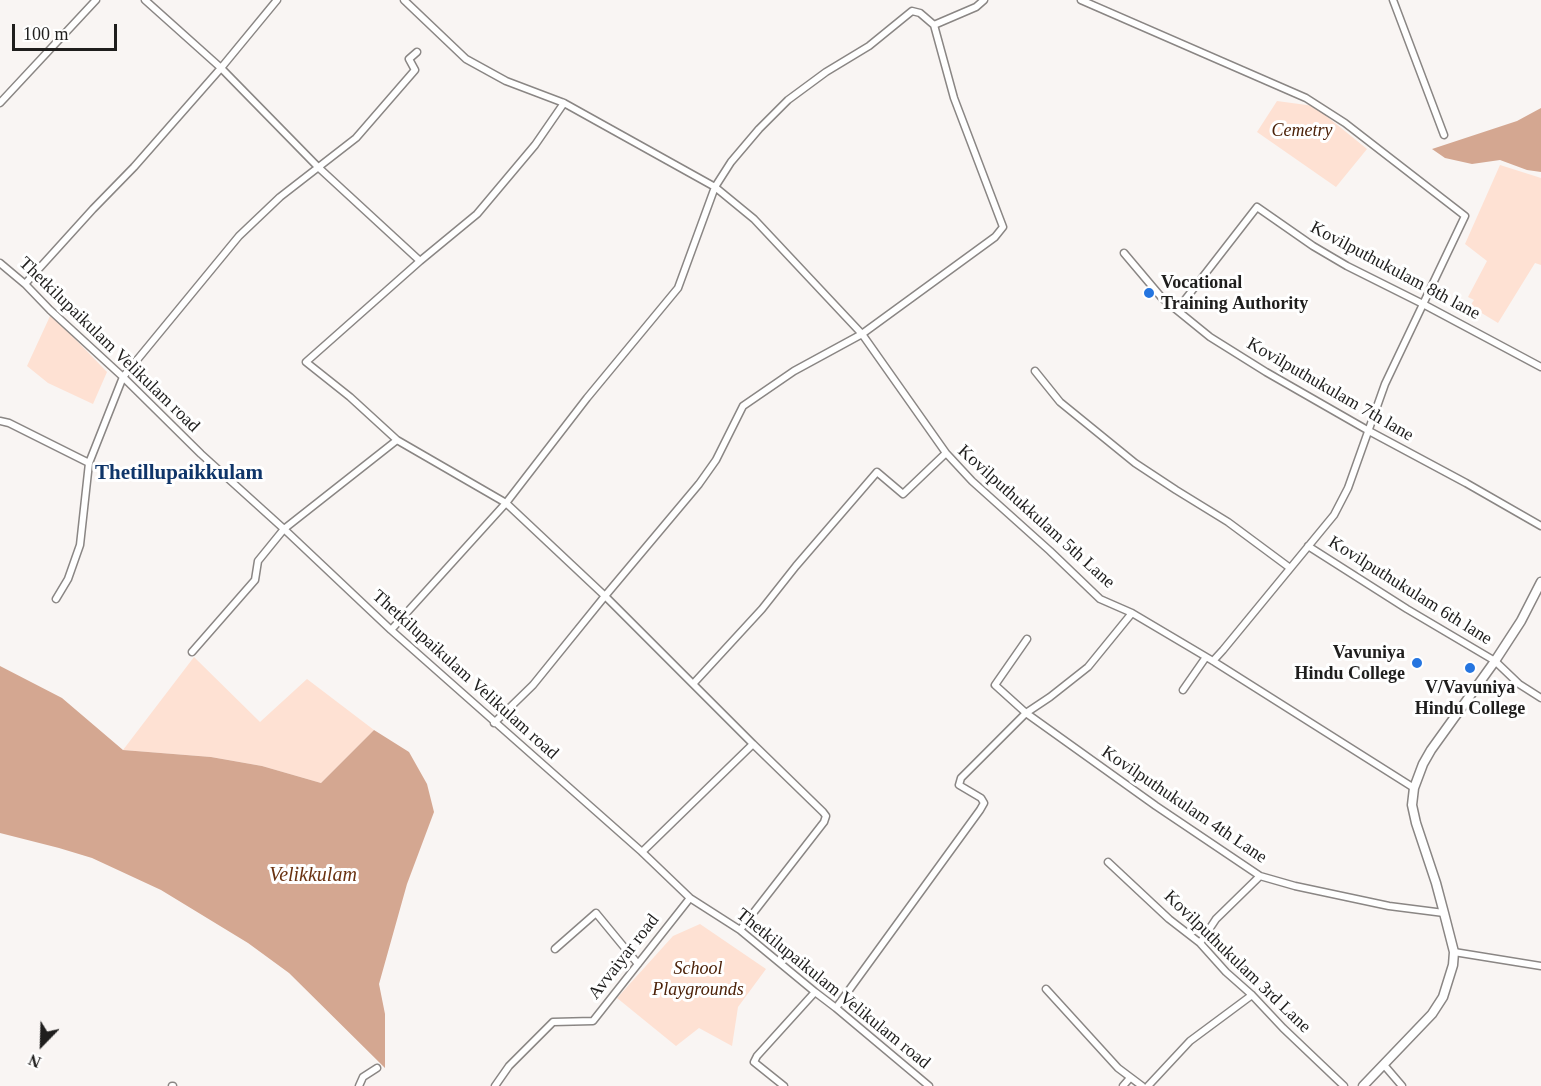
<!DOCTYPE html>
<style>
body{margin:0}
#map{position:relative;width:1541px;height:1086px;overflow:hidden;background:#f9f5f3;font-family:"Times New Roman",serif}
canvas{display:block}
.north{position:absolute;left:12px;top:1014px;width:60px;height:60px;-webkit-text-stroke:4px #fff;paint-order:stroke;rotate:203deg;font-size:16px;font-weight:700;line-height:24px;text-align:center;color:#1f1e1d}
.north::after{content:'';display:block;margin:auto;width:21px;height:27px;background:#1f1e1d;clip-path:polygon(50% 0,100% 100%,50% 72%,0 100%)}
.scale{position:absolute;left:12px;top:24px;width:105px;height:27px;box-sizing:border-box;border:3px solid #1f1e1d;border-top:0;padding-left:8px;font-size:18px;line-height:21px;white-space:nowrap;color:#1f1e1d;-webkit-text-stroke:4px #fff;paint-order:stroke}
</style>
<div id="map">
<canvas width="1541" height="1086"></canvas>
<div class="north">N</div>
<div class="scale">100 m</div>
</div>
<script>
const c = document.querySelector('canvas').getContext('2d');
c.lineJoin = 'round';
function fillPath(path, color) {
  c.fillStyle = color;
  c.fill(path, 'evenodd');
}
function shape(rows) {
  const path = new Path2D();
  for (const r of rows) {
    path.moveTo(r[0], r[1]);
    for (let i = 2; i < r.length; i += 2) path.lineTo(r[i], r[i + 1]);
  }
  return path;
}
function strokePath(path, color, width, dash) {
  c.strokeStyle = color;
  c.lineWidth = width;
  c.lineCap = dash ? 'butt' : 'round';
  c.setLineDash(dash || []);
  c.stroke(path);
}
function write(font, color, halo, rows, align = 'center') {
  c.font = font + ' "Times New Roman",serif';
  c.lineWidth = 6;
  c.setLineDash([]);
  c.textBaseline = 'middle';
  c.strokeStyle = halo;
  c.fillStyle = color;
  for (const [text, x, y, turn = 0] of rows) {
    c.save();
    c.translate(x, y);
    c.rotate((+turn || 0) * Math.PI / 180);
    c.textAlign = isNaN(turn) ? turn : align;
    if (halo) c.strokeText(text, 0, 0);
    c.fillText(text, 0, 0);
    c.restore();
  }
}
fillPath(shape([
 [1277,101,1314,106,1367,149,1336,187,1257,132],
 [1500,165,1541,178,1541,265,1535,263,1498,323,1470,306,1474,300,1468,297,1487,261,1465,244],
 [51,314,107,372,93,404,48,383,27,366],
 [194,657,260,722,307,679,374,730,321,783,262,766,211,757,123,750],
 [700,924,766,969,738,1007,732,1046,699,1028,676,1046,617,998,673,936]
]), '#fee1d3');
fillPath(shape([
 [1541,108,1541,172,1527,170,1500,160,1472,164,1445,158,1432,149,1517,121],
 [0,666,62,698,123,750,211,757,262,766,321,783,374,730,409,752,427,784,434,812,407,884,379,984,385,1014,385,1068,289,973,248,943,161,890,92,858,59,848,0,833]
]), '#d4a791');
const street = shape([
 [145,0,221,68,318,167,420,261],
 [404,0,466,59,506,81,564,103,715,187,754,219,862,334,794,371,743,406,716,460,699,484,605,596,533,685,494,723],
 [1081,0,1306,98,1345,123,1465,216,1385,384,1348,488,1334,515,1223,650,1213,661],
 [1393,0,1444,135],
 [0,103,96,0],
 [1124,253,1162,298,1210,337,1266,372,1369,431,1466,483,1541,526],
 [0,263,25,284,50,310,123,377,201,454,284,529,391,630,642,852,690,898,740,930,815,992,836,1008,929,1086],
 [25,284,93,209,134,167,221,68,277,0],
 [1177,310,1257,207,1313,246,1347,266,1423,304,1541,367],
 [1035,371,1060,402,1135,463,1176,490,1228,522,1290,568],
 [0,421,9,423,89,463],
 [397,440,350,397,306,362,420,261,477,214,535,145,564,103],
 [946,453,862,334,995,237,1003,227,954,98,934,25,976,7,984,0],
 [1308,546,1407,609,1495,661,1519,684,1541,698],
 [56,599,68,579,80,545,89,463,123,377,239,236,280,197,356,138,415,70,409,59,417,52],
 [391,630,506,503,587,398,678,288,715,187,731,162,759,129,788,100,826,72,869,46,912,11,920,13,934,25],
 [1027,639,995,685,1026,713,1156,806,1260,876,1295,886,1389,906,1444,913],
 [192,652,255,580,258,561,284,529,397,440,506,503,605,596,693,684],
 [1183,690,1206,657],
 [642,852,753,744,693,684,762,609,796,566,877,472,903,494,946,453,972,481,1050,551,1100,599,1132,613,1213,661,1414,788],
 [1108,862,1169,919,1200,943,1226,972,1252,995,1283,1028,1344,1086],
 [740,930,824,822,826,816,823,812,753,744],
 [1200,943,1216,919,1260,876],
 [555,949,596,913,638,964],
 [1454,952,1541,966],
 [1046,989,1118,1068,1142,1086],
 [836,1008,980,810,984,803,981,798,959,785,961,778,1026,713,1050,697,1088,667,1132,613],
 [1384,1065,1402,1086],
 [172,1086,173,1086],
 [359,1086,363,1077,377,1068],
 [495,1086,509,1066,553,1022,593,1021,690,898],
 [784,1086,754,1062,757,1056,815,992],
 [1123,1086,1130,1078],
 [1148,1086,1190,1041,1252,995]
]);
const secondary = shape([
 [1363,1086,1432,1014,1443,997,1453,965,1454,952,1444,913,1436,883,1416,823,1412,805,1414,788,1423,764,1431,750,1495,661,1521,621,1541,582]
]);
strokePath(street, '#8a8684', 9);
strokePath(secondary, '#8a8684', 11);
strokePath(street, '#fff', 6);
strokePath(secondary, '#fff', 8);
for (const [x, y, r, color] of [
 [1149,293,6,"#2575e0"],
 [1417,663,6,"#2575e0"],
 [1470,668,6,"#2575e0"]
]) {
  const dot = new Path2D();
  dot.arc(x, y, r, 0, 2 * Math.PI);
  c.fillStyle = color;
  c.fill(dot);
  strokePath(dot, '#fff', 2);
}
write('italic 18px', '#4c2209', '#fff', [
 ["Cemetry",1302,131],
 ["School",698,969],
 ["Playgrounds",698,990]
]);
write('18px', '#1f1e1d', '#fff', [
 ["Kovilputhukulam 8th lane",1395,271,28],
 ["Thetkilupaikulam Velikulam road",109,345,44],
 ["Kovilputhukulam 7th lane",1330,390,30],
 ["Kovilputhukkulam 5th Lane",1036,517,42],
 ["Kovilputhukulam 6th lane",1410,591,32],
 ["Thetkilupaikulam Velikulam road",465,675,42],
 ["Kovilputhukulam 4th Lane",1184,805,34],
 ["Avvaiyar road",624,957,-52],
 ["Kovilputhukulam 3rd Lane",1237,962,44],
 ["Thetkilupaikulam Velikulam road",833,989,39]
]);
write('bold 18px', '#1f1e1d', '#fff', [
 ["Vocational",1161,283],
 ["Training Authority",1161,304],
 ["Vavuniya",1405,653,"right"],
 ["Hindu College",1405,674,"right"],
 ["V/Vavuniya",1470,688,"center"],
 ["Hindu College",1470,709,"center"]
], 'left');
write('italic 20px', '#6a3211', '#fff', [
 ["Velikkulam",313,876]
]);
write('bold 21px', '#0f3569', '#fff', [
 ["Thetillupaikkulam",179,474]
]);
</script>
